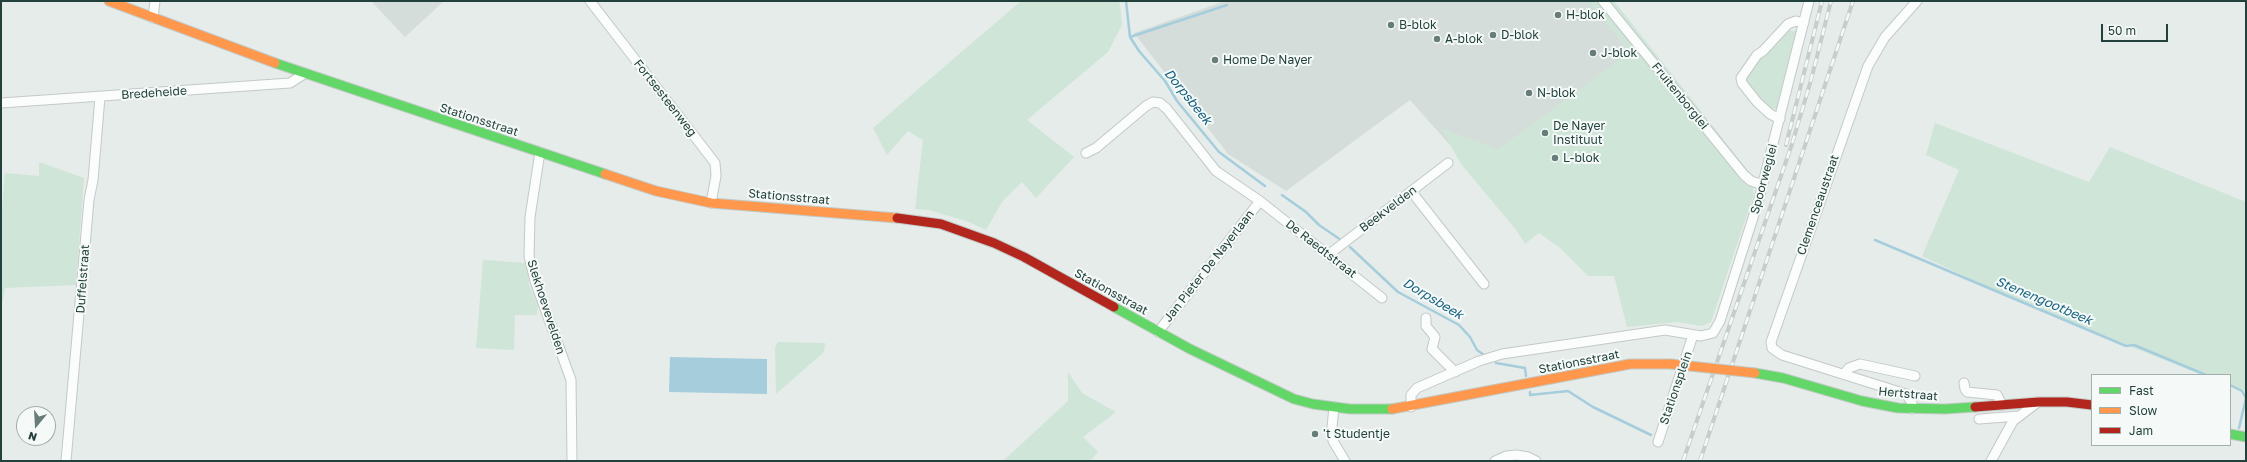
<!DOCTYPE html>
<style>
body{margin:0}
#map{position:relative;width:2247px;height:462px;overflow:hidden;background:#e6ecea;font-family:"Golos Text",sans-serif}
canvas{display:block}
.frame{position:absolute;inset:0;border:2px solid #22413c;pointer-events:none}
.legend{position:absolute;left:2091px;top:374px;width:140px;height:72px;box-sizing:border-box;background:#f5faf8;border:1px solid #a1b0ad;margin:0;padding:5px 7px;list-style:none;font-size:12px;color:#22413c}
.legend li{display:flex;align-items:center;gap:8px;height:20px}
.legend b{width:20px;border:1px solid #a1b0ad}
.north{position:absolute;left:16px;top:406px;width:40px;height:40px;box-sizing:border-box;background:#f5faf8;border:1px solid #a1b0ad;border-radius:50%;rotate:198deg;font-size:11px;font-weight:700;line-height:16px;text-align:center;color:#22413c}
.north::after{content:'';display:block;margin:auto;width:14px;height:18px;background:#677d79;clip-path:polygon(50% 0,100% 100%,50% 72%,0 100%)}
.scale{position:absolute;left:2101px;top:24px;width:67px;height:18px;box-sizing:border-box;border:2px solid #22413c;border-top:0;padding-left:5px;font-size:12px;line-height:14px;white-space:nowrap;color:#22413c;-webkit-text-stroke:3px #f5faf8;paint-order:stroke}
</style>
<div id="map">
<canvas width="2247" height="462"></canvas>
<div class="frame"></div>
<ul class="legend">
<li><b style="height:5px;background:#63d668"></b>Fast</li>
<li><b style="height:5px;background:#ff974d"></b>Slow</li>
<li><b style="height:5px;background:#b3261e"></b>Jam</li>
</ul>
<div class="north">N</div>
<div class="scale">50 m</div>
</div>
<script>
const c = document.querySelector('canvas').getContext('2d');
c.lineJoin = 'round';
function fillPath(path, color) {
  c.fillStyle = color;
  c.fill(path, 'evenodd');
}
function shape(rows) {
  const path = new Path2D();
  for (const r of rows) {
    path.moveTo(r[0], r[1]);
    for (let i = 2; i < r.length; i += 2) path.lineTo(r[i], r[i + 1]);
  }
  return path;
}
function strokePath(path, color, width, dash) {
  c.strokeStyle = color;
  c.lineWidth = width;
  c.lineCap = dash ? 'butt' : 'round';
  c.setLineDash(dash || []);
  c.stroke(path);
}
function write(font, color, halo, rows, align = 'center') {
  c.font = font + ' "Golos Text",sans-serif';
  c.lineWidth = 4;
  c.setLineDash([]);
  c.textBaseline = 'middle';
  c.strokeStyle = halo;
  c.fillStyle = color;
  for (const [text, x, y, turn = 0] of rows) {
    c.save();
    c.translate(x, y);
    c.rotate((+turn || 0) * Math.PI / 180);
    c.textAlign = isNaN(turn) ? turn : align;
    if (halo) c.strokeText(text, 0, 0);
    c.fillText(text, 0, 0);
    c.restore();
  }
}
fillPath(shape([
 [371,1,444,1,405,37],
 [1225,1,1590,1,1630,52,1529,234,1410,100,1286,191,1228,154,1134,33]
]), '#d4ddda');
fillPath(shape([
 [1021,1,1118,1,1120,4,1122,25,1108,52,1027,120,1074,157,1036,198,1022,182,1002,202,986,230,969,222,929,210,915,209,923,140,908,131,887,155,873,128],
 [1588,1,1614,1,1750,173,1754,194,1711,322,1702,326,1677,322,1627,327,1614,276,1588,276,1560,248,1539,233,1525,244,1517,231,1461,164,1441,128,1498,149,1630,52],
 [1799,28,1777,109,1770,109,1760,99,1747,83,1746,78,1760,57,1765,55,1778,37,1787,30,1794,31],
 [1935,123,2089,182,2110,147,2246,202,2246,391,2230,386,2230,375,2202,375,2019,302,1922,256,1959,170,1926,155],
 [39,162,84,178,76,285,5,288,1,310,1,222,5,173,39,176],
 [483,260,527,263,529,285,538,305,537,315,515,315,514,350,476,348],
 [778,342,825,343,824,352,776,394,775,347],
 [1068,372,1082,393,1116,412,1083,437,1098,452,1090,461,1003,461,1068,401]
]), '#cee5d8');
fillPath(shape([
 [670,357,767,359,767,394,669,392]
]), '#a5cddc');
strokePath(shape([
 [1126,1,1130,37,1139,51,1165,81,1177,101,1219,152,1265,186],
 [1130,37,1227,5],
 [1282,195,1306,212,1319,225,1341,240],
 [1875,240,2126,346,2134,345,2206,375],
 [1350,247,1398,292,1459,325,1470,337,1477,350,1484,355],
 [1496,363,1525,368,1526,376],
 [2230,385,2242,391,2246,398,2239,428],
 [1530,392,1530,395,1568,391,1593,407,1651,435]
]), '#a5cddc', 2.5);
const street = shape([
 [590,1,715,163,716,176,711,203],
 [1603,1,1744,175,1751,181,1763,185],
 [153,18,155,1],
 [1,103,290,83,304,74],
 [1780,119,1770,114,1757,102,1742,83,1741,78,1757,55,1763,51,1788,24,1796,21,1804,23],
 [540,152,530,217,529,256,535,281,571,380,572,461],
 [1086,153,1096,148,1146,106,1153,102,1160,103,1167,109,1216,171,1260,201,1382,298],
 [1411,191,1484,284],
 [1328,255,1448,163],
 [1426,318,1426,326,1435,337,1432,349,1455,372],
 [1158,332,1260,201],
 [1844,374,1849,368,1860,364,1915,376],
 [1964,383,1965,389,1967,392,1997,395,2002,405],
 [1334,407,1332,427,1333,441,1345,461],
 [1411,407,1411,395,1417,388,1479,361,1502,354,1665,330,1701,336,1713,333,1720,321,1759,199,1809,1],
 [1912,409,1912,403,1906,394,1782,355,1772,348,1771,342,1868,66,1885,37,1917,1],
 [1979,419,2019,416],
 [1658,442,1693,335],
 [66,461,89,200,93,180,100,97],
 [1495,461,1506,456,1517,455,1528,457,1536,461],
 [1991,461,2013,421,2038,402]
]);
const fast = shape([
 [275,63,605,174],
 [1114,307,1190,349,1294,399,1313,404,1350,409,1392,409],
 [1755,373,1783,378,1862,401,1898,408,1945,409,1975,407],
 [2230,434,2246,437]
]);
const slow = shape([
 [109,1,275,63],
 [605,174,656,191,711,203,897,218],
 [1392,409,1630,364,1671,364]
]);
const jam = shape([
 [897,218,941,224,994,243,1024,257,1114,307],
 [1975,407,2039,402,2067,402,2092,405]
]);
strokePath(street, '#c3c9c7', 11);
strokePath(fast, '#c1cac7', 11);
strokePath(slow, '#c1cac7', 11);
strokePath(jam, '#c1cac7', 11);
strokePath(street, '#fbfcfc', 9);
strokePath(fast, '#63d668', 9);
strokePath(slow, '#ff974d', 9);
strokePath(jam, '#b3261e', 9);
const rail = shape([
 [1786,145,1822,1],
 [1683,461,1792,144,1811,80,1831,1],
 [1700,461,1853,1]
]);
strokePath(rail, '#c7cdcb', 4);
strokePath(rail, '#f5faf8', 2.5, [8]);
const slowBridge = shape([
 [1671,364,1755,373]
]);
strokePath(slowBridge, '#c1cac7', 11, []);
strokePath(slowBridge, '#ff974d', 9);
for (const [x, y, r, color] of [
 [1558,15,4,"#677d79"],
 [1391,25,4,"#677d79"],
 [1493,35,4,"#677d79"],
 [1437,39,4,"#677d79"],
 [1593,53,4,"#677d79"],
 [1215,60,4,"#677d79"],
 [1529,93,4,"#677d79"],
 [1545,133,4,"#677d79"],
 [1555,158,4,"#677d79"],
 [1315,434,4,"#677d79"]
]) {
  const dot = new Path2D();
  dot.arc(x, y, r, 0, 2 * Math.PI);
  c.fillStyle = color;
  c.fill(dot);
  strokePath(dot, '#f5faf8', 1.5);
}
write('12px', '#22413c', '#f5faf8', [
 ["H-blok",1566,15],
 ["B-blok",1399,25],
 ["D-blok",1501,35],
 ["A-blok",1445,39],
 ["J-blok",1601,53],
 ["Home De Nayer",1223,60],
 ["N-blok",1537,93],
 ["De Nayer",1553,126],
 ["Instituut",1553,140],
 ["L-blok",1563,158],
 ["'t Studentje",1323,434]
], 'left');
write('12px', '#22413c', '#f5faf8', [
 ["Bredeheide",154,93,-4],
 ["Fruitenborglei",1680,96,51],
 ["Fortsesteenweg",665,98,52],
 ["Stationsstraat",479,120,18],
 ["Spoorweglei",1764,179,-75],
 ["Stationsstraat",789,197,5],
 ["Clemenceaustraat",1818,205,-71],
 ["Beekvelden",1388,209,-37],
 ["De Raedtstraat",1321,249,38],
 ["Jan Pieter De Nayerlaan",1209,266,-52],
 ["Duffelstraat",83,279,-86],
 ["Stationsstraat",1111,292,29],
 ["Slekhoevevelden",546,307,72],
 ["Stationsstraat",1579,362,-11],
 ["Stationsplein",1676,388,-71],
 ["Hertstraat",1908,394,5]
]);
write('italic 13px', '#176281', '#f5faf8', [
 ["Dorpsbeek",1188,97,51],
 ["Dorpsbeek",1433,299,31],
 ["Stenengootbeek",2044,301,23]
]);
</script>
